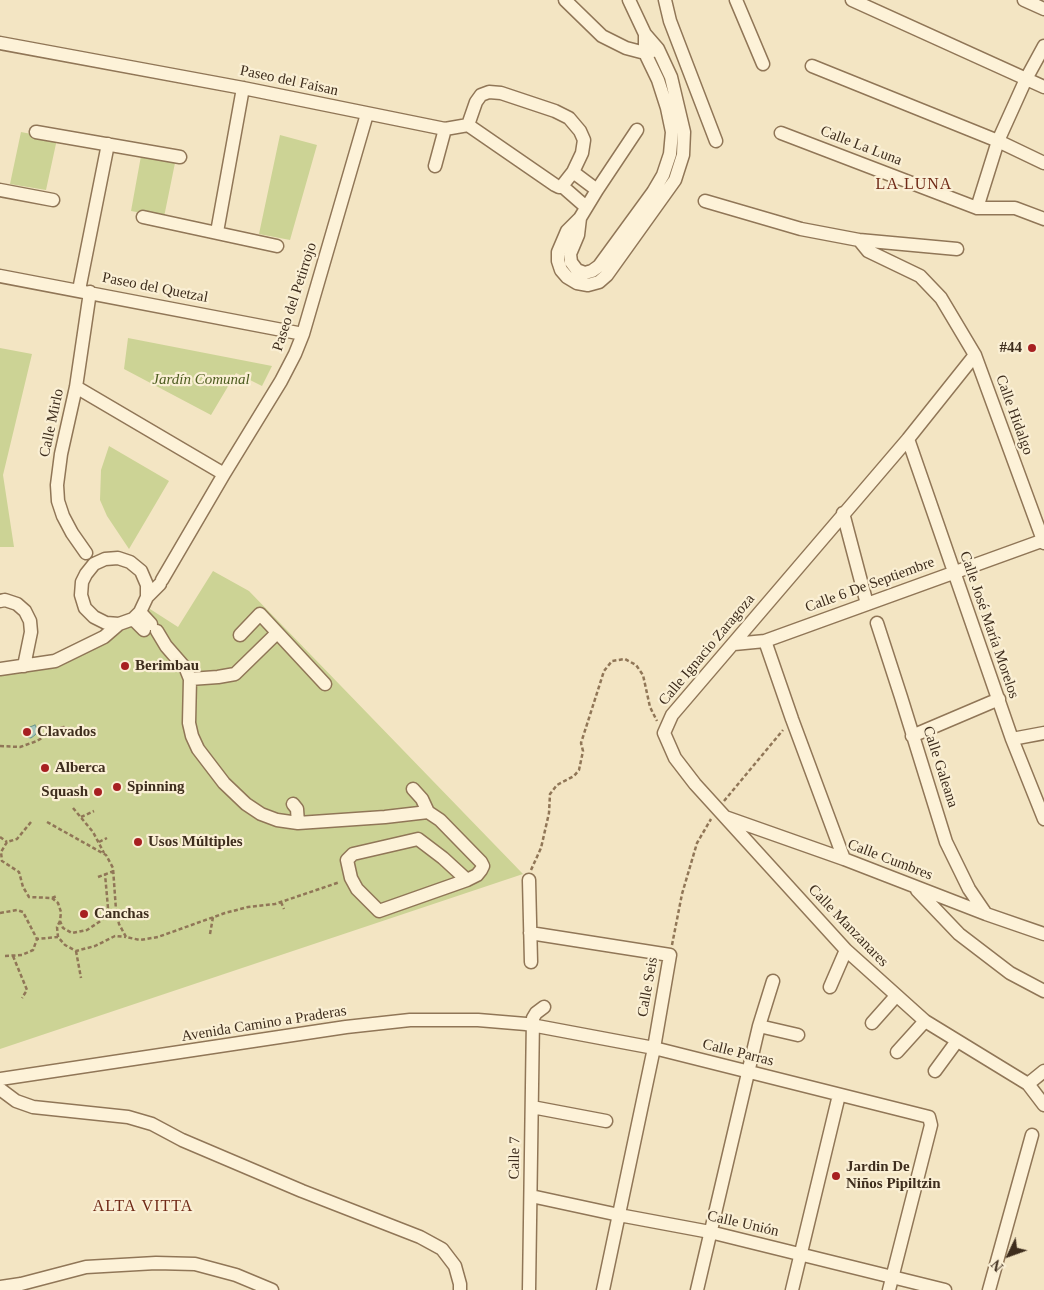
<!DOCTYPE html>
<meta charset="utf-8">
<style>
body{margin:0}
#map{position:relative;width:1044px;height:1290px;overflow:hidden;background:#f3e5c3;font-family:Georgia,serif}
canvas{display:block}
.north{position:absolute;left:984px;top:1230px;width:50px;height:50px;-webkit-text-stroke:4px #faefd4;paint-order:stroke;rotate:228deg;font-size:14px;font-weight:700;line-height:20px;text-align:center;color:#3e2d1d}
.north::after{content:'';display:block;margin:auto;width:18px;height:22px;background:#3e2d1d;clip-path:polygon(50% 0,100% 100%,50% 72%,0 100%)}
</style>
<div id="map">
<canvas width="1044" height="1290"></canvas>
<div class="north">N</div>
</div>
<script>
const c = document.querySelector('canvas').getContext('2d');
c.lineJoin = 'round';
function fillPath(path, color) {
  c.fillStyle = color;
  c.fill(path, 'evenodd');
}
function shape(rows) {
  const path = new Path2D();
  for (const r of rows) {
    path.moveTo(r[0], r[1]);
    for (let i = 2; i < r.length; i += 2) path.lineTo(r[i], r[i + 1]);
  }
  return path;
}
function strokePath(path, color, width, dash) {
  c.strokeStyle = color;
  c.lineWidth = width;
  c.lineCap = dash ? 'butt' : 'round';
  c.setLineDash(dash || []);
  c.stroke(path);
}
function write(font, color, halo, rows, align = 'center') {
  c.font = font + ' Georgia,serif';
  c.lineWidth = 4.5;
  c.setLineDash([]);
  c.textBaseline = 'middle';
  c.strokeStyle = halo;
  c.fillStyle = color;
  for (const [text, x, y, turn = 0] of rows) {
    c.save();
    c.translate(x, y);
    c.rotate((+turn || 0) * Math.PI / 180);
    c.textAlign = isNaN(turn) ? turn : align;
    if (halo) c.strokeText(text, 0, 0);
    c.fillText(text, 0, 0);
    c.restore();
  }
}
fillPath(shape([
 [21,132,57,139,46,190,10,184],
 [280,135,317,145,290,240,259,234],
 [141,156,175,163,164,217,131,211],
 [128,338,272,366,262,386,236,373,211,415,124,369],
 [0,348,32,354,3,475,14,547,0,547],
 [109,446,169,481,129,549,107,516,100,500,101,470],
 [213,571,249,591,523,874,0,1049,0,671,19,669,117,633,137,624,150,609,178,627]
]), '#ccd395');
const water = shape([
 [35,725,38,731,35,735,31,738,26,737,22,730,35,725]
]);
fillPath(water, '#a6c6bc');
strokePath(water, '#6b968b', 1);
const minor = shape([
 [565,0,602,36,626,48,645,53,653,51],
 [629,0,645,34,658,49,671,77,684,132,683,155,675,180,607,275,599,282,588,285,577,283,567,277,561,270,558,261,558,252,567,231,580,218,597,190,637,130],
 [665,0,670,21,716,141],
 [736,0,763,64],
 [852,0,1044,87],
 [1024,0,1044,9],
 [0,43,243,88,445,129,468,125,555,185,559,187,562,186,573,172,582,153,584,140,580,131,569,118,555,111,501,93,489,92,481,95,476,102,468,125],
 [812,66,998,141,1044,163],
 [36,132,180,157],
 [781,133,977,208,1015,208,1044,219],
 [435,166,445,129],
 [573,172,597,190],
 [562,186,586,207],
 [0,190,53,200],
 [705,201,801,229,859,240,957,249],
 [977,208,998,141,1026,79,1044,46],
 [143,217,277,246],
 [580,218,578,235,570,254,571,262,577,270,585,273,592,271,599,266,653,192,663,175,670,154,672,132,667,108,658,80,645,53,645,34],
 [217,232,243,88],
 [859,240,868,251,920,276,941,298,975,355,1044,543],
 [0,276,303,334],
 [79,290,108,144],
 [975,355,908,439,672,715,664,733,675,758,695,784,846,950,925,1021,1028,1084,1044,1105],
 [76,387,224,474],
 [908,439,1012,739,1044,819],
 [843,513,867,604],
 [86,553,72,533,63,516,58,501,57,485,61,454,76,387,90,292],
 [162,580,224,474,281,381,295,354,303,334,367,114],
 [147,597,147,585,141,571,130,562,118,558,105,559,94,564,86,574,82,582,81,595,85,608,94,617,106,623,119,624,133,619,140,612,147,597,160,584],
 [0,601,5,600,17,604,25,611,30,621,31,632,24,666],
 [140,612,151,624],
 [133,619,144,630],
 [877,623,901,697,946,842,969,889,986,914],
 [157,631,166,646,186,669,190,679,189,723,192,736,198,749,224,783,246,804,261,814,277,820,298,823,385,817,428,812,440,820,481,862,483,866,481,870,477,875,467,880,379,911,357,889,351,878,347,860,353,854,418,839,443,858,467,880],
 [240,635,260,614,325,684],
 [765,641,792,719,844,859],
 [734,644,765,641,1044,540],
 [0,669,55,661,104,637,119,624],
 [190,679,218,677,235,674,277,633],
 [912,736,999,699],
 [1012,739,1044,733],
 [413,789,422,799,428,812],
 [293,804,297,809,298,823],
 [725,817,844,859,986,914,1044,934],
 [529,880,531,962],
 [917,890,959,934,1010,973,1044,991],
 [530,933,670,955,654,1048,603,1290],
 [830,987,846,950],
 [872,1023,896,996],
 [759,1026,798,1035],
 [897,1052,925,1021],
 [935,1071,957,1041],
 [0,1079,346,1027,410,1020,478,1020,526,1024,654,1048,929,1117,931,1125,889,1290],
 [1028,1084,1044,1071],
 [0,1089,16,1101,33,1107,128,1117,152,1124,182,1140,302,1191,420,1237,442,1249,455,1266,460,1284,460,1290],
 [532,1107,606,1121],
 [531,1196,619,1215,710,1232,945,1290],
 [0,1287,21,1284,86,1267,156,1263,195,1264,236,1275,272,1290],
 [529,1290,533,1018,536,1013,544,1007],
 [697,1290,759,1026,773,981],
 [792,1290,839,1095],
 [989,1290,1032,1135]
]);
strokePath(minor, '#907657', 15);
strokePath(shape([
 [0,746,20,747,37,741,56,729,64,727,72,736],
 [724,801,783,730],
 [73,808,93,832,104,853],
 [81,817,94,811],
 [31,822,17,839,7,842,1,852,2,861,19,872,23,887,29,897,52,898,58,903,61,912,60,921,63,928,72,933,87,930,102,920,108,908,105,874],
 [47,822,106,855,113,868,116,910,119,924,126,937,140,940,158,937,225,913,248,907,275,904,340,882],
 [0,837,7,842],
 [99,842,107,838],
 [531,870,541,848,549,813,550,794,557,785,574,776,579,770,583,751,581,743,604,671,612,661,625,659,636,665,643,675,650,707,657,721],
 [98,877,114,871],
 [52,898,57,896],
 [281,902,284,909],
 [0,913,17,910,23,912,37,939,58,937],
 [60,921,57,927,58,937,65,945,76,951,95,946,115,936,126,937],
 [210,934,213,917],
 [672,945,682,894,697,843,711,819],
 [76,951,81,978],
 [5,956,22,955,33,950,37,939],
 [13,956,27,990,22,998]
]), '#907657', 2.5, [4, 2.5]);
strokePath(minor, '#fdf2d8', 12);
for (const [x, y, r, color] of [
 [1032,348,5,"#a72021"],
 [125,666,5,"#a72021"],
 [27,732,5,"#a72021"],
 [45,768,5,"#a72021"],
 [117,787,5,"#a72021"],
 [98,792,5,"#a72021"],
 [138,842,5,"#a72021"],
 [84,914,5,"#a72021"],
 [836,1176,5,"#a72021"]
]) {
  const dot = new Path2D();
  dot.arc(x, y, r, 0, 2 * Math.PI);
  c.fillStyle = color;
  c.fill(dot);
  strokePath(dot, '#faefd4', 2);
}
write('15px', '#3e2d1d', '#faefd4', [
 ["Paseo del Faisan",289,81,12],
 ["Calle La Luna",861,146,21],
 ["Paseo del Quetzal",155,288,11],
 ["Paseo del Petirrojo",295,297,-72],
 ["Calle Hidalgo",1014,415,70],
 ["Calle Mirlo",52,423,-78],
 ["Calle 6 De Septiembre",870,585,-20],
 ["Calle José María Morelos",989,625,71],
 ["Calle Ignacio Zaragoza",707,650,-50],
 ["Calle Galeana",940,767,72],
 ["Calle Cumbres",890,860,21],
 ["Calle Manzanares",848,926,46],
 ["Calle Seis",648,987,-80],
 ["Avenida Camino a Praderas",264,1024,-9],
 ["Calle Parras",738,1053,14],
 ["Calle 7",515,1158,-89],
 ["Calle Unión",743,1224,13]
]);
write('bold 15px', '#3e2d1d', '#faefd4', [
 ["#44",1022,348,"right"],
 ["Berimbau",135,666],
 ["Clavados",37,732],
 ["Alberca",55,768],
 ["Spinning",127,787],
 ["Squash",88,792,"right"],
 ["Usos Múltiples",148,842],
 ["Canchas",94,914],
 ["Jardin De",846,1167],
 ["Niños Pipiltzin",846,1184]
], 'left');
write('italic 15px', '#4e5d21', '#faefd4', [
 ["Jardín Comunal",201,380]
]);
c.letterSpacing = '1px';
write('16px', '#702a17', '#faefd4', [
 ["LA LUNA",914,185],
 ["ALTA VITTA",143,1207]
]);
c.letterSpacing = '0px';
</script>
